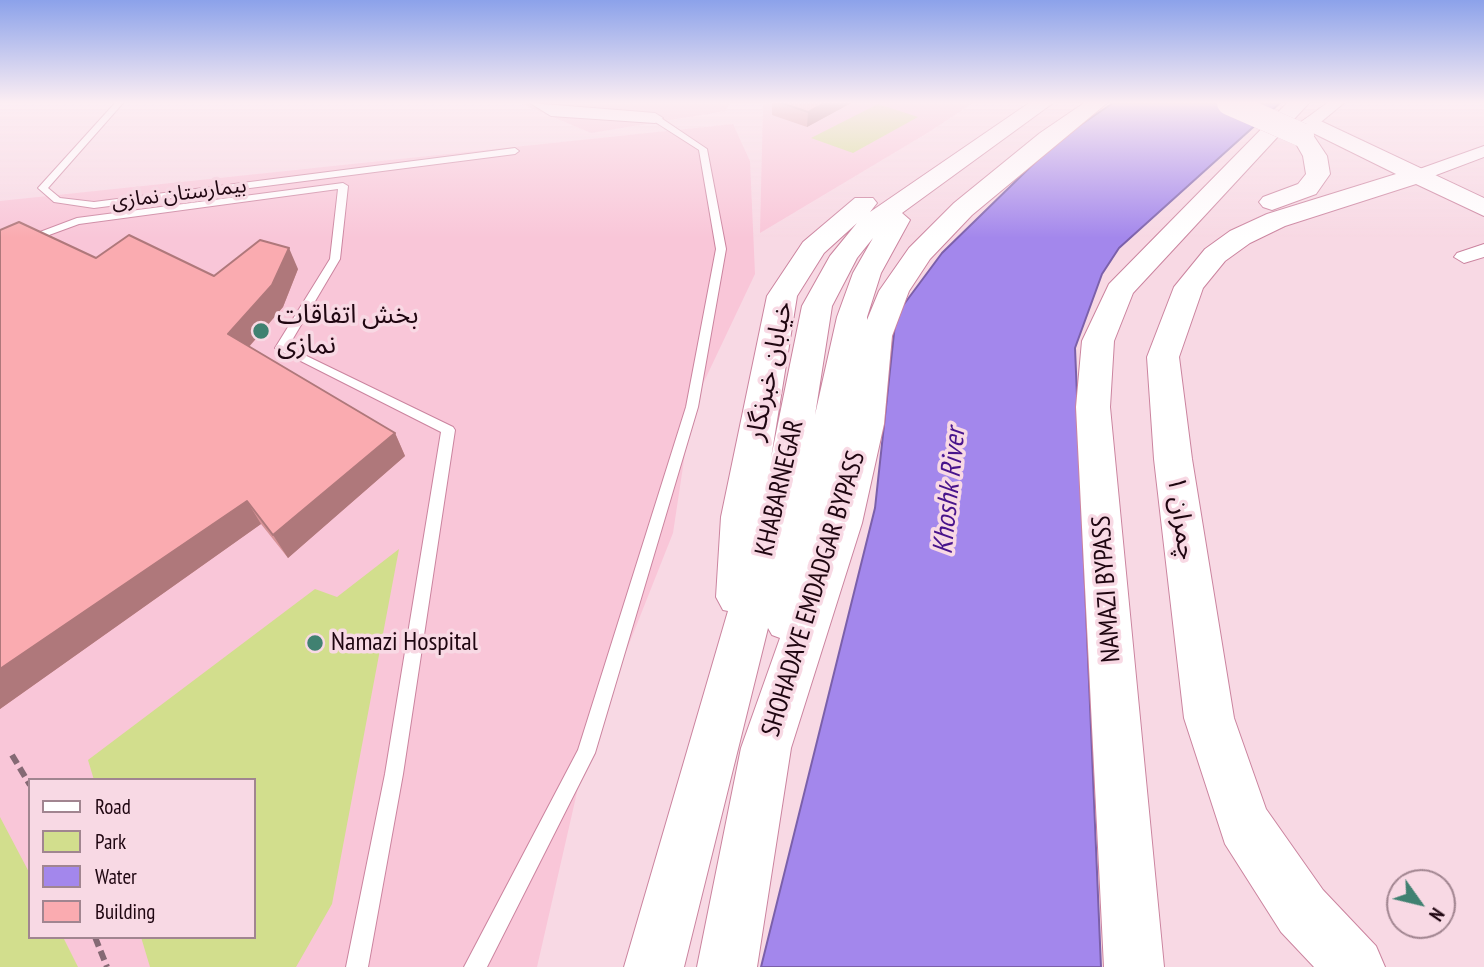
<!DOCTYPE html>
<meta charset="utf-8">
<style>
body{margin:0}
#map{position:relative;width:1484px;height:967px;overflow:hidden;background:#f8d9e4;font-family:"PT Sans Narrow",sans-serif}
canvas{display:block}
.legend{position:absolute;left:28px;top:778px;width:228px;height:161px;box-sizing:border-box;background:#f8d9e4;border:2px solid #a18590;margin:0;padding:9px 12px;list-style:none;font-size:21px;color:#1f0611}
.legend li{display:flex;align-items:center;gap:14px;height:35px}
.legend b{width:35px;border:2px solid #a18590}
.north{position:absolute;left:1386px;top:869px;width:70px;height:70px;box-sizing:border-box;background:#f8d9e4;border:2px solid #a18590;border-radius:50%;rotate:124deg;font-size:19px;font-weight:700;line-height:28px;text-align:center;color:#1f0611}
.north::after{content:'';display:block;margin:auto;width:24px;height:32px;background:#408171;clip-path:polygon(50% 0,100% 100%,50% 72%,0 100%)}
</style>
<div id="map">
<canvas width="1484" height="967"></canvas>
<ul class="legend">
<li><b style="height:9px;background:#fff"></b>Road</li>
<li><b style="height:19px;background:#d2de8d"></b>Park</li>
<li><b style="height:19px;background:#a387ec"></b>Water</li>
<li><b style="height:19px;background:#faabb0"></b>Building</li>
</ul>
<div class="north">N</div>
</div>
<script>
const c = document.querySelector('canvas').getContext('2d');
c.lineJoin = 'round';
function fillPath(path, color) {
  c.fillStyle = color;
  c.fill(path, 'evenodd');
}
function shape(rows) {
  const path = new Path2D();
  for (const r of rows) {
    path.moveTo(r[0], r[1]);
    for (let i = 2; i < r.length; i += 2) path.lineTo(r[i], r[i + 1]);
  }
  return path;
}
function strokePath(path, color, width, dash) {
  c.strokeStyle = color;
  c.lineWidth = width;
  c.lineCap = dash ? 'butt' : 'round';
  c.setLineDash(dash || []);
  c.stroke(path);
}
function write(font, color, halo, rows, align = 'center') {
  c.font = font + ' "PT Sans Narrow","Noto Sans Arabic",sans-serif';
  c.lineWidth = 7;
  c.setLineDash([]);
  c.textBaseline = 'middle';
  c.strokeStyle = halo;
  c.fillStyle = color;
  for (const [text, x, y, turn = 0] of rows) {
    c.save();
    c.translate(x, y);
    c.rotate((+turn || 0) * Math.PI / 180);
    c.textAlign = isNaN(turn) ? turn : align;
    if (halo) c.strokeText(text, 0, 0);
    c.fillText(text, 0, 0);
    c.restore();
  }
}
fillPath(shape([
 [519,103,729,103,726,111,591,133],
 [763,103,973,103,929,132,760,233],
 [733,124,750,161,755,274,692,407,673,533,586,753,537,967,0,967,0,201],
 [30,780,254,780,254,937,30,937]
]), '#f9c6d8');
fillPath(shape([
 [878,104,918,117,853,153,811,138],
 [399,549,332,904,296,967,150,967,141,937,254,937,254,780,94,780,88,760,315,589,337,597],
 [0,817,30,874,30,937,63,937,78,967,0,967]
]), '#d2de8d');
const water = shape([
 [1113,103,1280,103,1119,248,1102,274,1075,348,1101,967,761,967,875,508,896,315,942,253,1058,140,1113,103]
]);
fillPath(water, '#a387ec');
strokePath(water, '#7b60aa', 2);
const lane = shape([
 [115,103,123,103,48,188,60,198,94,202,515,148,519,151,515,154,94,208,54,202,38,188,115,103],
 [652,116,658,116,707,149,726,249,698,407,595,753,487,967,464,967,578,750,686,407,716,249,699,150,652,120,652,116],
 [343,183,348,186,340,259,288,347,453,427,455,430,403,774,368,967,346,967,385,774,441,432,275,348,330,259,338,189,79,224,0,253,0,247,77,218,343,183]
]);
const street = shape([
 [530,103,655,113,663,118,655,123,551,116,530,103],
 [1327,103,1344,103,1316,126,1304,126,1304,120,1327,103],
 [1484,146,1484,157,1423,180,1411,180,1408,176,1411,172,1484,146],
 [1484,244,1484,257,1464,263,1454,257,1457,253,1484,244]
]);
const secondary = shape([
 [1029,103,1053,103,902,213,910,220,881,273,867,317,867,320,879,291,909,248,954,203,1040,133,1084,103,1107,103,972,215,930,259,909,291,892,336,884,424,862,523,791,748,757,967,697,967,741,748,780,638,772,635,768,628,684,967,624,967,728,611,723,610,716,597,721,517,767,296,803,242,855,198,873,198,877,203,870,212,1029,103],
 [857,223,830,256,802,306,771,458,797,296,824,253,857,223],
 [873,238,853,273,837,317,815,415,832,306,857,258,873,238],
 [1287,103,1309,103,1133,293,1114,341,1110,407,1164,967,1104,967,1076,407,1082,341,1109,284,1287,103],
 [1310,116,1484,198,1484,216,1416,184,1285,226,1250,243,1225,261,1203,288,1179,357,1192,459,1234,718,1266,809,1323,890,1376,946,1385,967,1314,967,1281,932,1225,844,1184,718,1154,459,1147,357,1174,287,1205,249,1230,231,1267,214,1396,174,1311,132,1327,156,1330,174,1316,194,1272,210,1263,207,1259,202,1263,197,1298,184,1306,174,1303,156,1291,135,1294,130,1305,129,1299,123,1310,116]
]);
strokePath(lane, '#cb849f', 2);
strokePath(street, '#cb849f', 2);
strokePath(secondary, '#cb849f', 2);
strokePath(shape([
 [12,755,30,785],
 [95,937,107,967]
]), '#856974', 6, [10, 5]);
fillPath(lane, '#fff');
fillPath(street, '#fff');
fillPath(secondary, '#fff');
const secondaryBridge = shape([
 [1229,103,1302,135]
]);
strokePath(secondaryBridge, '#cb849f', 24, []);
strokePath(secondaryBridge, '#fff', 24);
fillPath(shape([
 [772,102,853,102,807,127,772,115],
 [0,230,96,258,214,276,298,269,283,307,249,347,395,433,405,456,288,558,261,524,0,709]
]), '#d79397');
fillPath(shape([
 [826,102,853,102,807,127,808,112],
 [289,248,298,269,283,307,240,357,228,334],
 [395,433,405,456,288,558,273,535],
 [247,501,261,524,0,709,0,669]
]), '#af787b');
const building = shape([
 [779,102,826,102,808,112,779,102],
 [19,222,96,258,129,235,214,276,260,240,289,248,272,285,228,334,395,433,273,535,247,501,0,669,0,230,19,222]
]);
fillPath(building, '#faabb0');
strokePath(building, '#af787b', 2);
const sky = c.createLinearGradient(0, 0, 0, 238);
sky.addColorStop(0, '#8ca2ea');
sky.addColorStop(0.43, '#fceef3');
sky.addColorStop(1, '#fceef300');
c.fillStyle = sky;
c.fillRect(0, 0, 1484, 238);
for (const [x, y, r, color] of [
 [261,331,9,"#408171"],
 [315,643,9,"#408171"]
]) {
  const dot = new Path2D();
  dot.arc(x, y, r, 0, 2 * Math.PI);
  c.fillStyle = color;
  c.fill(dot);
  strokePath(dot, '#f8d9e4', 2.5);
}
write('21px', '#1f0611', '#f8d9e4', [
 ["بیمارستان نمازی",179,194,-7]
]);
write('26px', '#1f0611', '#f8d9e4', [
 ["بخش اتفاقات",277,316],
 ["نمازی",277,346],
 ["Namazi Hospital",331,643]
], 'left');
write('26px', '#1f0611', '#f8d9e4', [
 ["خیابان خبرنگار",770,371,-78],
 ["KHABARNEGAR",780,488,-77],
 ["چمران ۱",1181,518,82],
 ["NAMAZI BYPASS",1107,589,-94],
 ["SHOHADAYE EMDADGAR BYPASS",814,594,-73]
]);
write('italic 28px', '#48138b', '#f8d9e4', [
 ["Khoshk River",950,491,-84]
]);
</script>
